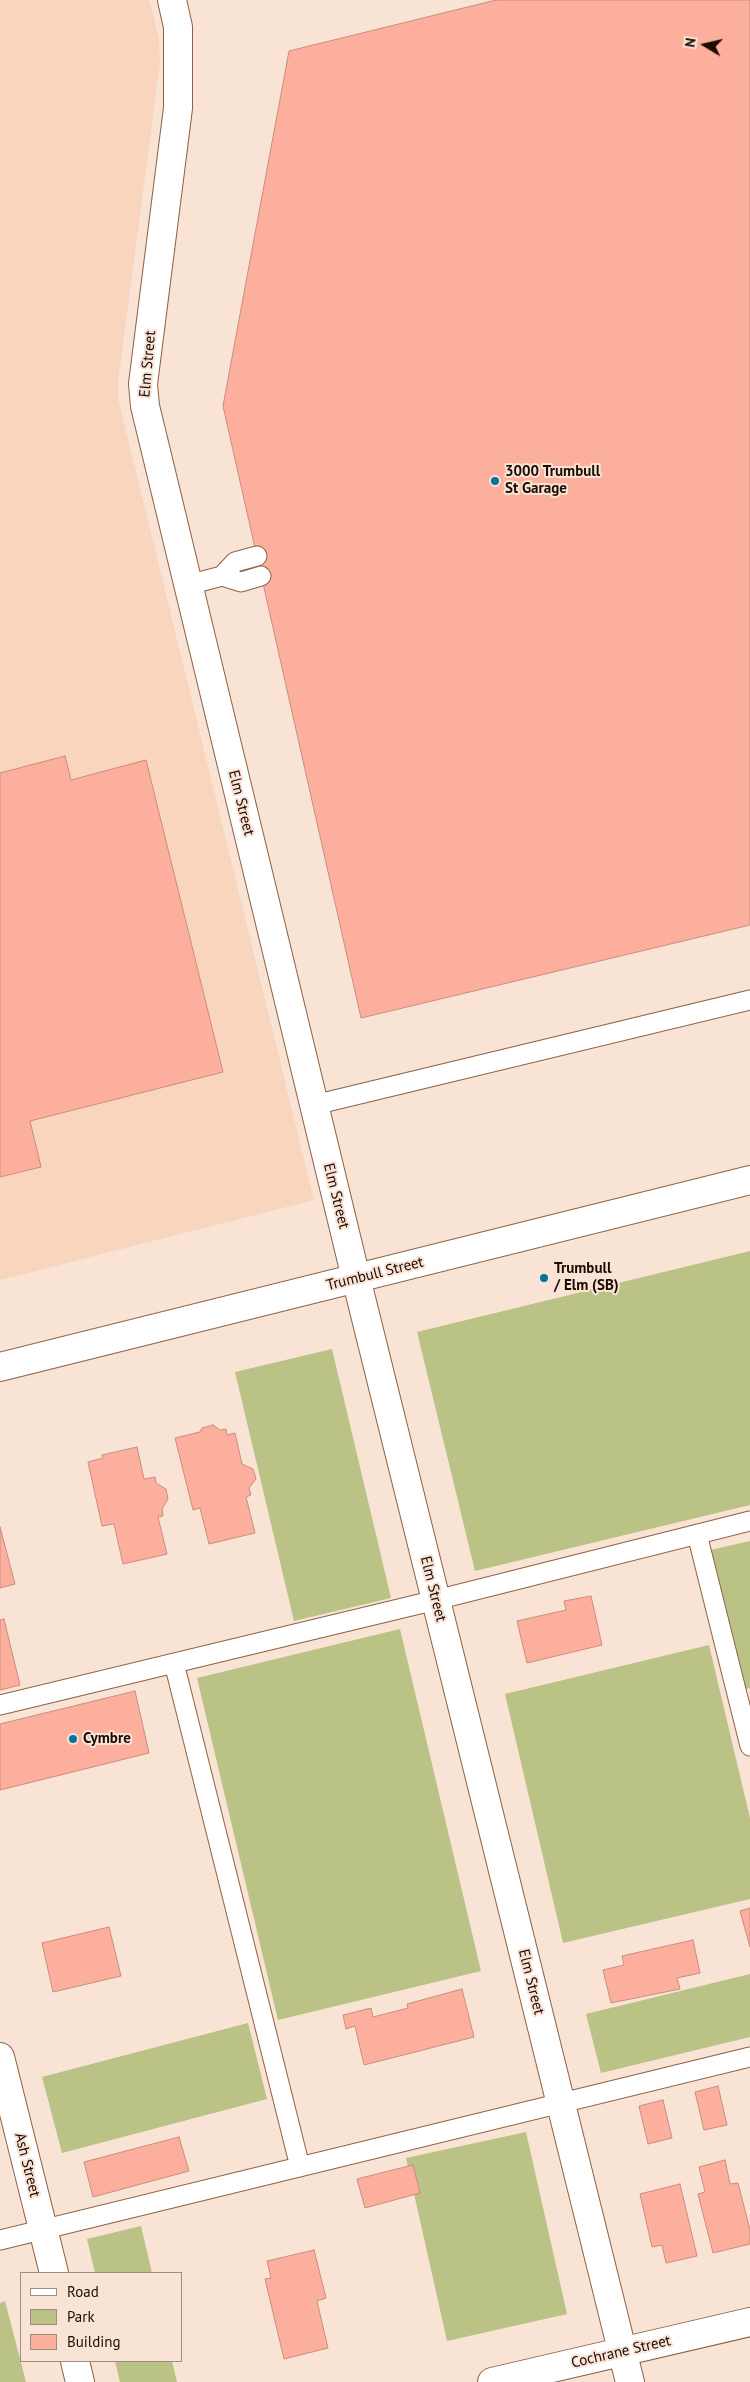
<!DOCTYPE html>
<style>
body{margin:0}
#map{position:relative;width:750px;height:2382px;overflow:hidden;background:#f8e3d5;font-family:"PT Sans",sans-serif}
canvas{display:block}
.legend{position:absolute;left:20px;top:2272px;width:162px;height:90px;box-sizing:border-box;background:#f8e3d5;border:1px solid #a08d81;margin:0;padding:6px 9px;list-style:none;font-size:15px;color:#1d0b02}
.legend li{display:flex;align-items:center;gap:10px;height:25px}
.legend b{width:25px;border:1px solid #a08d81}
.north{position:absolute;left:680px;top:20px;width:50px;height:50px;-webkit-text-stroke:4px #f8e3d5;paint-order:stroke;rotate:279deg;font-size:14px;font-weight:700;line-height:20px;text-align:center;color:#1d0b02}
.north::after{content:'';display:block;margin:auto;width:18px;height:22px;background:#1d0b02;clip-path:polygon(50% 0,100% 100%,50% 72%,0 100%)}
</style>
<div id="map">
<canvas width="750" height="2382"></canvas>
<ul class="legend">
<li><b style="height:6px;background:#fff"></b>Road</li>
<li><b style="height:14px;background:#bbc285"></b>Park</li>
<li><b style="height:14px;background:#fdaf9d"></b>Building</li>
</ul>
<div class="north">N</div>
</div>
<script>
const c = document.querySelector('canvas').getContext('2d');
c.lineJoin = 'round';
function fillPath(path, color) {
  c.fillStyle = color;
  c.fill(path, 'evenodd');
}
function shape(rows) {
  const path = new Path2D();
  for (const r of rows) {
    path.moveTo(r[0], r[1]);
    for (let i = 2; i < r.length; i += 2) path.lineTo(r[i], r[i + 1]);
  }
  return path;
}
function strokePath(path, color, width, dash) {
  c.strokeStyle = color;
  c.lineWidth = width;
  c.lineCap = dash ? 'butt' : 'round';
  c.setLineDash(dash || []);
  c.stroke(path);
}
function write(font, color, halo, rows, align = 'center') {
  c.font = font + ' "PT Sans",sans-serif';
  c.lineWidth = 4;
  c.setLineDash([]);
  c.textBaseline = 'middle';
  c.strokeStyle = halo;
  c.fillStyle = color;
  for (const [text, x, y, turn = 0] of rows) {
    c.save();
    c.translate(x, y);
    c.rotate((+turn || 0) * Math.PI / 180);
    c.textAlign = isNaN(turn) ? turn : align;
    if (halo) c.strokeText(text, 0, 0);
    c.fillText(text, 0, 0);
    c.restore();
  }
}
fillPath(shape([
 [0,0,149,0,159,38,160,63,118,382,118,398,314,1200,0,1280]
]), '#f9d5be');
fillPath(shape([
 [750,1251,750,1505,475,1571,417,1332],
 [332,1349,391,1598,294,1621,235,1372],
 [750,1541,750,1688,743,1690,710,1550],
 [400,1629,481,1971,278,2020,197,1678],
 [709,1645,750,1818,750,1899,563,1943,505,1694],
 [750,1974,750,2037,601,2073,586,2014],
 [248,2023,267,2099,62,2153,42,2077],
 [526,2132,567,2314,447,2341,406,2158],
 [141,2226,152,2273,95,2273,87,2239],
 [5,2301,26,2382,0,2382,0,2303],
 [115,2361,172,2361,177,2382,120,2382]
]), '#bbc285');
const building = shape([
 [496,0,750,0,750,925,361,1018,223,406,289,51,496,0],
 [65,756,71,780,146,760,223,1072,30,1121,41,1167,0,1177,0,773,65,756],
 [213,1425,220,1430,226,1429,227,1435,235,1433,242,1464,253,1469,256,1479,249,1488,251,1495,246,1497,255,1533,209,1544,200,1508,193,1510,175,1438,200,1432,202,1428,213,1425],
 [137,1447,144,1479,155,1477,156,1483,166,1489,168,1499,162,1509,163,1516,158,1517,167,1554,123,1564,114,1524,102,1526,88,1462,103,1458,102,1455,137,1447],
 [0,1527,15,1584,0,1588,0,1527],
 [591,1596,602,1645,527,1663,517,1621,566,1610,564,1601,591,1596],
 [4,1619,20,1685,0,1690,0,1620,4,1619],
 [135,1691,149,1753,0,1790,0,1724,135,1691],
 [750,1908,750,1947,740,1911,750,1908],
 [109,1927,121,1976,53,1992,42,1943,109,1927],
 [693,1940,700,1973,677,1978,680,1989,611,2003,603,1970,624,1965,622,1956,693,1940],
 [462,1989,474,2037,364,2065,355,2026,346,2029,343,2015,371,2008,373,2017,408,2008,407,2004,462,1989],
 [718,2086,727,2125,704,2130,695,2092,718,2086],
 [663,2100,672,2138,648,2144,639,2106,663,2100],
 [179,2137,189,2171,93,2197,84,2162,179,2137],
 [725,2160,730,2184,738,2183,750,2230,750,2244,713,2253,698,2194,705,2192,699,2167,725,2160],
 [413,2165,420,2193,365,2208,357,2179,413,2165],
 [680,2184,697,2256,666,2263,662,2245,652,2247,640,2194,680,2184],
 [314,2250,326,2298,317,2301,328,2348,284,2359,265,2279,271,2278,267,2261,314,2250]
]);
fillPath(building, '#fdaf9d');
strokePath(building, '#c88d80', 1);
const lane = shape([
 [222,576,235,562,257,556],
 [188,585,222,576,241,582,261,576],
 [314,1105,750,1000],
 [697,1534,750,1746],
 [174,1663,300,2167],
 [0,1705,436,1600,750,1521],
 [0,2240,750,2057]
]);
const street = shape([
 [172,0,178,27,178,108,143,384,145,406,356,1278,630,2382],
 [0,2057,54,2273],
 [75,2361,80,2382],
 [492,2382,750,2322]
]);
const secondary = shape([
 [0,1367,750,1180]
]);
strokePath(lane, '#8f6042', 21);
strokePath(street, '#8f6042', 30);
strokePath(secondary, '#8f6042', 30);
strokePath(lane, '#fff', 19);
strokePath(street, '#fff', 28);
strokePath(secondary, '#fff', 28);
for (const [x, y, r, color] of [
 [495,481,5,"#04739e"],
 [544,1278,5,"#04739e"],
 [73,1739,5,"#04739e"]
]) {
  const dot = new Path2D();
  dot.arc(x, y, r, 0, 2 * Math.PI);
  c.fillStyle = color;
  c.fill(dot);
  strokePath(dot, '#f8e3d5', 2);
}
write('15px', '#1d0b02', '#f8e3d5', [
 ["Elm Street",148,364,-85],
 ["Elm Street",241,803,76],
 ["Elm Street",336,1196,76],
 ["Trumbull Street",375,1274,-14],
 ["Elm Street",433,1589,76],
 ["Elm Street",531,1982,76],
 ["Ash Street",27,2165,76],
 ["Cochrane Street",621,2352,-13]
]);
write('bold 15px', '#1d0b02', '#f8e3d5', [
 ["3000 Trumbull",505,472],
 ["St Garage",505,489],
 ["Trumbull",554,1269],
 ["/ Elm (SB)",554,1286],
 ["Cymbre",83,1739]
], 'left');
</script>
